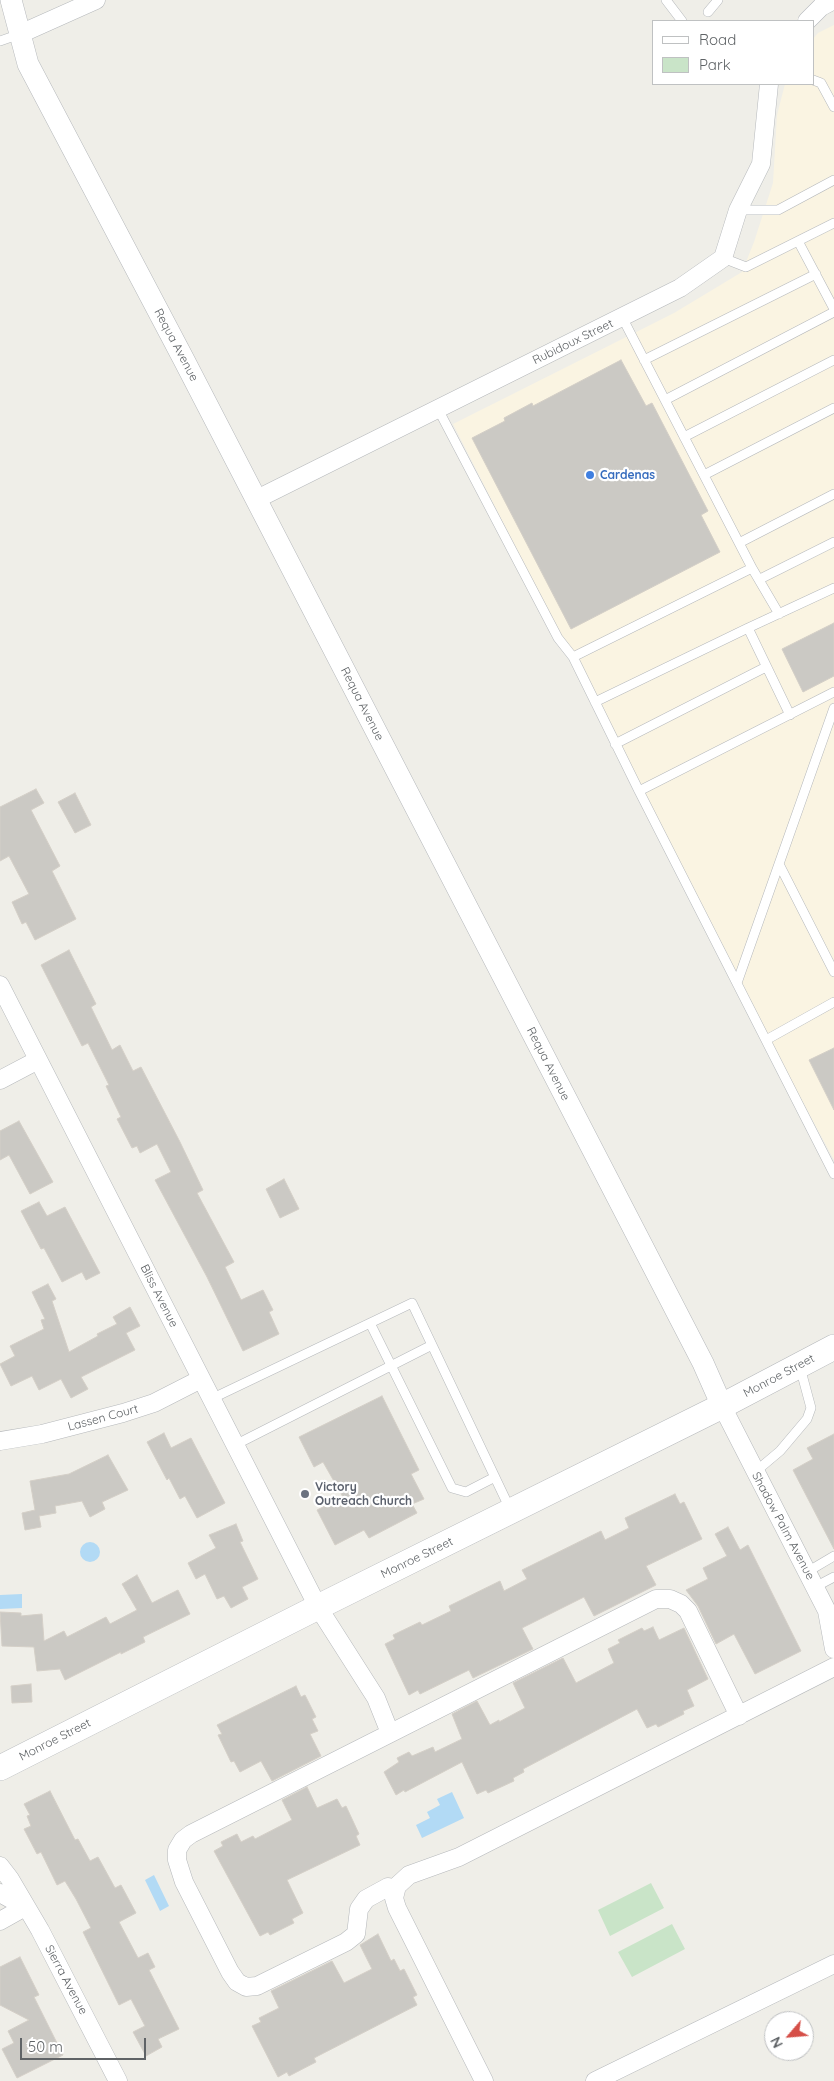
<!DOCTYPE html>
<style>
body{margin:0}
#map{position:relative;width:834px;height:2081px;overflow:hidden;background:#efeee8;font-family:Quicksand,sans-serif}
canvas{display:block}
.legend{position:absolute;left:652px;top:20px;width:162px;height:65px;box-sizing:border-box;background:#fff;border:1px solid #bfc1c2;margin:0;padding:6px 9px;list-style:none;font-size:15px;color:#5f6366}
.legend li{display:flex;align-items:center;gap:10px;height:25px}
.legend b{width:25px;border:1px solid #bfc1c2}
.north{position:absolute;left:764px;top:2011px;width:50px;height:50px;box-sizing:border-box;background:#fff;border:1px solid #bfc1c2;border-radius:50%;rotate:243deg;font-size:14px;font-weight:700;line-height:20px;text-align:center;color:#5f6366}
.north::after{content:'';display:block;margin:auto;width:18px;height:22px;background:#d54f48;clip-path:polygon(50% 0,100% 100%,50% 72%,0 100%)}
.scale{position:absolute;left:20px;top:2038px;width:126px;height:22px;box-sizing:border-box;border:2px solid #5f6366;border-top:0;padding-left:6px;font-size:15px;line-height:18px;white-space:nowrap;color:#5f6366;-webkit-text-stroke:4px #fff;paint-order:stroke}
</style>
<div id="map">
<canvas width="834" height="2081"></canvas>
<ul class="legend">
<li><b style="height:6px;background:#fff"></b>Road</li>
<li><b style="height:14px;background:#c9e4c8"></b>Park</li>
</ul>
<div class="north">N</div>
<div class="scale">50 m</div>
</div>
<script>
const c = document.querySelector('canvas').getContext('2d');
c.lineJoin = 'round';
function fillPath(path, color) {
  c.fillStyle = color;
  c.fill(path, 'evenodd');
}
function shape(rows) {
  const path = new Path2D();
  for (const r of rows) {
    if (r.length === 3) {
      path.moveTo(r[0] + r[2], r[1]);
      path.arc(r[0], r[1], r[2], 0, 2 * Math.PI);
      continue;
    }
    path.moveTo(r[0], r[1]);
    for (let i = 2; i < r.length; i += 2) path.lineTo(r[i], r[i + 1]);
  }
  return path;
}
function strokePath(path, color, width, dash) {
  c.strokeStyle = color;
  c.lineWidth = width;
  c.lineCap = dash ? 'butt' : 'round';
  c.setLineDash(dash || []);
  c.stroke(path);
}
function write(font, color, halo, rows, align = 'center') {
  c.font = font + ' Quicksand,sans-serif';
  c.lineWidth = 4.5;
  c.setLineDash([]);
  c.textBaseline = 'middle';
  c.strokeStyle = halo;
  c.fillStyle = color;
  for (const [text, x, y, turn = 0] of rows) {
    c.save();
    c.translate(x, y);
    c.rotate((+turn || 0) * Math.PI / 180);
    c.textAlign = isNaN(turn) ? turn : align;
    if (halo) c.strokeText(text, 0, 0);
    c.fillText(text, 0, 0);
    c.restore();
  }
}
fillPath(shape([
 [834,25,834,1160,707,924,453,424,674,313,742,272,754,242,773,183,777,115,785,84,813,84,813,39,818,33]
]), '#faf4e2');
fillPath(shape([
 [651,1883,664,1908,610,1936,598,1910],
 [672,1924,685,1949,632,1977,618,1952]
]), '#c9e4c8');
fillPath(shape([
 [90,1552,10],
 [22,1594,22,1608,0,1609,0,1595],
 [452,1792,464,1818,422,1838,416,1825,430,1818,427,1812,440,1805,437,1799],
 [154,1875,169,1906,160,1911,145,1880]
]), '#b2daf5');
const building = shape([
 [621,360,646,406,652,403,708,511,701,515,720,552,571,629,472,438,505,421,504,418,532,403,533,406,621,360],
 [834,623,834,676,803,692,782,649,834,623],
 [36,789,44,803,31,810,60,866,52,871,76,919,35,940,26,922,22,924,12,902,29,894,9,856,0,861,0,807,36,789],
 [75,793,91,825,75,833,58,802,75,793],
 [69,950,96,1004,91,1007,112,1050,120,1045,133,1071,141,1067,180,1142,203,1190,197,1193,234,1262,225,1267,241,1300,263,1290,273,1310,269,1312,279,1334,243,1351,207,1277,155,1180,171,1172,157,1144,140,1153,137,1146,132,1148,117,1119,121,1117,106,1086,109,1085,88,1043,82,1046,41,965,69,950],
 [834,1048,834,1110,809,1060,834,1048],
 [19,1121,53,1182,30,1194,9,1155,0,1160,0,1131,19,1121],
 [284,1179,299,1209,280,1218,266,1189,284,1179],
 [39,1202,47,1216,65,1207,100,1273,86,1280,82,1272,62,1282,44,1248,41,1249,21,1211,39,1202],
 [48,1284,56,1299,52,1301,69,1352,98,1336,97,1334,117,1324,113,1317,130,1307,140,1326,126,1333,135,1350,81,1377,88,1389,71,1398,61,1379,39,1390,32,1376,11,1386,0,1364,15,1356,10,1346,44,1329,41,1320,45,1319,32,1292,48,1284],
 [382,1396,419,1470,411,1474,424,1499,412,1504,417,1513,369,1538,364,1530,335,1545,317,1510,343,1497,323,1462,314,1467,299,1437,382,1396],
 [164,1433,171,1448,191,1438,225,1503,197,1518,185,1496,180,1499,169,1478,167,1480,147,1442,164,1433],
 [834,1434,834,1549,793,1470,813,1459,807,1448,834,1434],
 [108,1455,128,1490,102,1502,105,1509,90,1517,82,1501,55,1506,56,1513,39,1516,41,1527,25,1530,22,1513,35,1510,30,1481,69,1474,108,1455],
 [675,1494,680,1504,684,1502,702,1539,646,1566,656,1585,594,1616,584,1597,522,1628,533,1649,473,1678,469,1670,420,1694,418,1690,409,1695,385,1644,395,1639,393,1635,420,1622,422,1625,451,1611,449,1606,500,1581,504,1591,527,1579,522,1570,601,1531,605,1540,629,1528,625,1518,675,1494],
 [236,1524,243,1541,240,1542,258,1579,242,1587,248,1599,231,1608,224,1596,217,1599,205,1574,196,1579,188,1563,216,1548,209,1535,236,1524],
 [728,1527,740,1550,748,1545,801,1651,755,1674,734,1634,716,1644,698,1606,686,1590,708,1579,703,1568,727,1556,715,1534,728,1527],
 [137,1575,152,1603,178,1590,190,1614,143,1637,145,1642,121,1654,121,1652,65,1680,60,1669,37,1671,34,1647,2,1646,0,1612,21,1613,21,1616,42,1614,44,1641,64,1631,67,1637,106,1617,110,1624,137,1610,122,1584,137,1575],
 [653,1627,659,1640,684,1628,708,1679,687,1690,694,1706,683,1711,684,1714,658,1727,656,1724,647,1728,637,1709,523,1769,524,1772,513,1778,514,1781,488,1793,486,1790,477,1794,462,1762,405,1792,404,1790,396,1795,384,1772,399,1762,397,1758,409,1752,412,1756,433,1747,435,1752,462,1739,452,1714,477,1701,490,1725,499,1720,499,1722,525,1708,513,1683,563,1658,576,1683,614,1663,608,1649,620,1643,618,1640,642,1628,644,1631,653,1627],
 [31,1684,32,1702,12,1703,11,1686,31,1684],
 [296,1686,301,1697,305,1695,316,1717,312,1719,318,1731,310,1734,321,1756,272,1781,261,1761,240,1772,234,1761,231,1762,218,1735,222,1734,217,1725,296,1686],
 [307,1787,317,1808,337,1799,342,1808,346,1806,359,1834,356,1836,360,1845,287,1880,303,1913,292,1919,294,1923,270,1935,268,1932,260,1936,214,1851,223,1846,221,1842,237,1834,241,1842,253,1836,255,1839,292,1820,282,1800,307,1787],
 [50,1791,75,1840,78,1839,90,1861,98,1857,115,1888,121,1885,136,1913,119,1922,138,1958,148,1953,155,1967,149,1970,179,2029,158,2039,162,2047,146,2056,133,2032,145,2026,131,1999,119,2005,83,1932,91,1928,76,1899,65,1881,57,1885,41,1852,37,1854,24,1829,31,1826,27,1816,30,1815,24,1804,50,1791],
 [378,1934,391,1961,394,1959,400,1971,404,1969,417,1995,413,1997,417,2005,314,2058,316,2062,289,2076,287,2072,278,2077,252,2026,261,2022,259,2018,279,2008,271,1991,332,1961,344,1983,372,1969,360,1945,378,1934],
 [20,1957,39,1995,34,1997,63,2055,17,2078,2,2049,14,2043,8,2031,29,2020,0,2005,0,1967,20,1957]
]);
fillPath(building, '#cbc9c4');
strokePath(building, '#d4cfc7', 1);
const service = shape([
 [666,0,682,21],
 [708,12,718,0],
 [0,41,20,34],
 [813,80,821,83,834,107],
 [738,210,778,210,834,180],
 [798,241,834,309],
 [723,258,746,267,834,223],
 [622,317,752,568],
 [644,360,816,274],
 [665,400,834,312],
 [438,409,558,638,573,657],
 [684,437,834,360],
 [704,475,834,408],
 [739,543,834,494],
 [760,579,834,542],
 [779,614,752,568,573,657,639,791,834,692],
 [595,702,748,628],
 [790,715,748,628,834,588],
 [615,744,766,667],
 [639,791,834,1174],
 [779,864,834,972],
 [737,983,834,708],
 [766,1040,834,1002],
 [370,1323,452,1488,466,1492,495,1477],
 [211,1399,412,1303,511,1511],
 [235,1445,432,1345],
 [755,1472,780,1451,807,1419,811,1408,800,1367],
 [807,1572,834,1556],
 [815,1587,834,1577]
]);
const minor = shape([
 [807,21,821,7,834,0],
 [20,34,96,0],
 [257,499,680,288,723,258,738,210,761,164,769,84],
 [0,985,318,1607,376,1698,390,1733],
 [0,1080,38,1060],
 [722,1406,827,1611,834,1649],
 [0,1441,42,1434,123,1413,154,1403,201,1379],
 [0,1866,10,1879,40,1930,118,2081],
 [396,1889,388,1887,366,1899,359,1909,356,1934,346,1942,257,1986,246,1987,237,1982,230,1972,184,1882,177,1860,177,1850,183,1840,191,1834,656,1599,670,1599,681,1604,688,1611,739,1716],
 [0,1893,25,1907],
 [0,1921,25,1907],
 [484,2081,397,1908,394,1898,397,1886,409,1875,459,1857,834,1667],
 [595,2081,834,1964]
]);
const tertiary = shape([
 [11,0,28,64,184,360,703,1363,722,1406]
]);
const secondary = shape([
 [0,1768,318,1607,722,1406,834,1347]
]);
strokePath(service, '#b5b8bb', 10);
strokePath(minor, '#b5b8bb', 19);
strokePath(tertiary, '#b5b8bb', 22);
strokePath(secondary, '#b4b7ba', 26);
strokePath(service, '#fff', 9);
strokePath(minor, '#fff', 18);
strokePath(tertiary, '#fff', 21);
strokePath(secondary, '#fff', 25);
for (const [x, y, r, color] of [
 [590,475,5,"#3f7fe0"],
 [305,1494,5,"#6b7280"]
]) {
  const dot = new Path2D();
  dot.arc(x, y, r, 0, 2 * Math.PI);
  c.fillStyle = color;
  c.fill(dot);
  strokePath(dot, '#fff', 2);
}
write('12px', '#5f6366', '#fff', [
 ["Rubidoux Street",573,342,-26],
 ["Requa Avenue",176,345,62],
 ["Requa Avenue",362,704,63],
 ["Requa Avenue",548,1064,63],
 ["Bliss Avenue",159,1296,63],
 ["Monroe Street",779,1376,-28],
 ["Lassen Court",103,1418,-15],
 ["Shadow Palm Avenue",783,1526,62],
 ["Monroe Street",417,1558,-26],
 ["Monroe Street",55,1740,-27],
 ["Sierra Avenue",66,1980,62]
]);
write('bold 12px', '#366cbe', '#fff', [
 ["Cardenas",600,475]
], 'left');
write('bold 12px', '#5b616d', '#fff', [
 ["Victory",315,1487],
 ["Outreach Church",315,1501]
], 'left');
</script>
